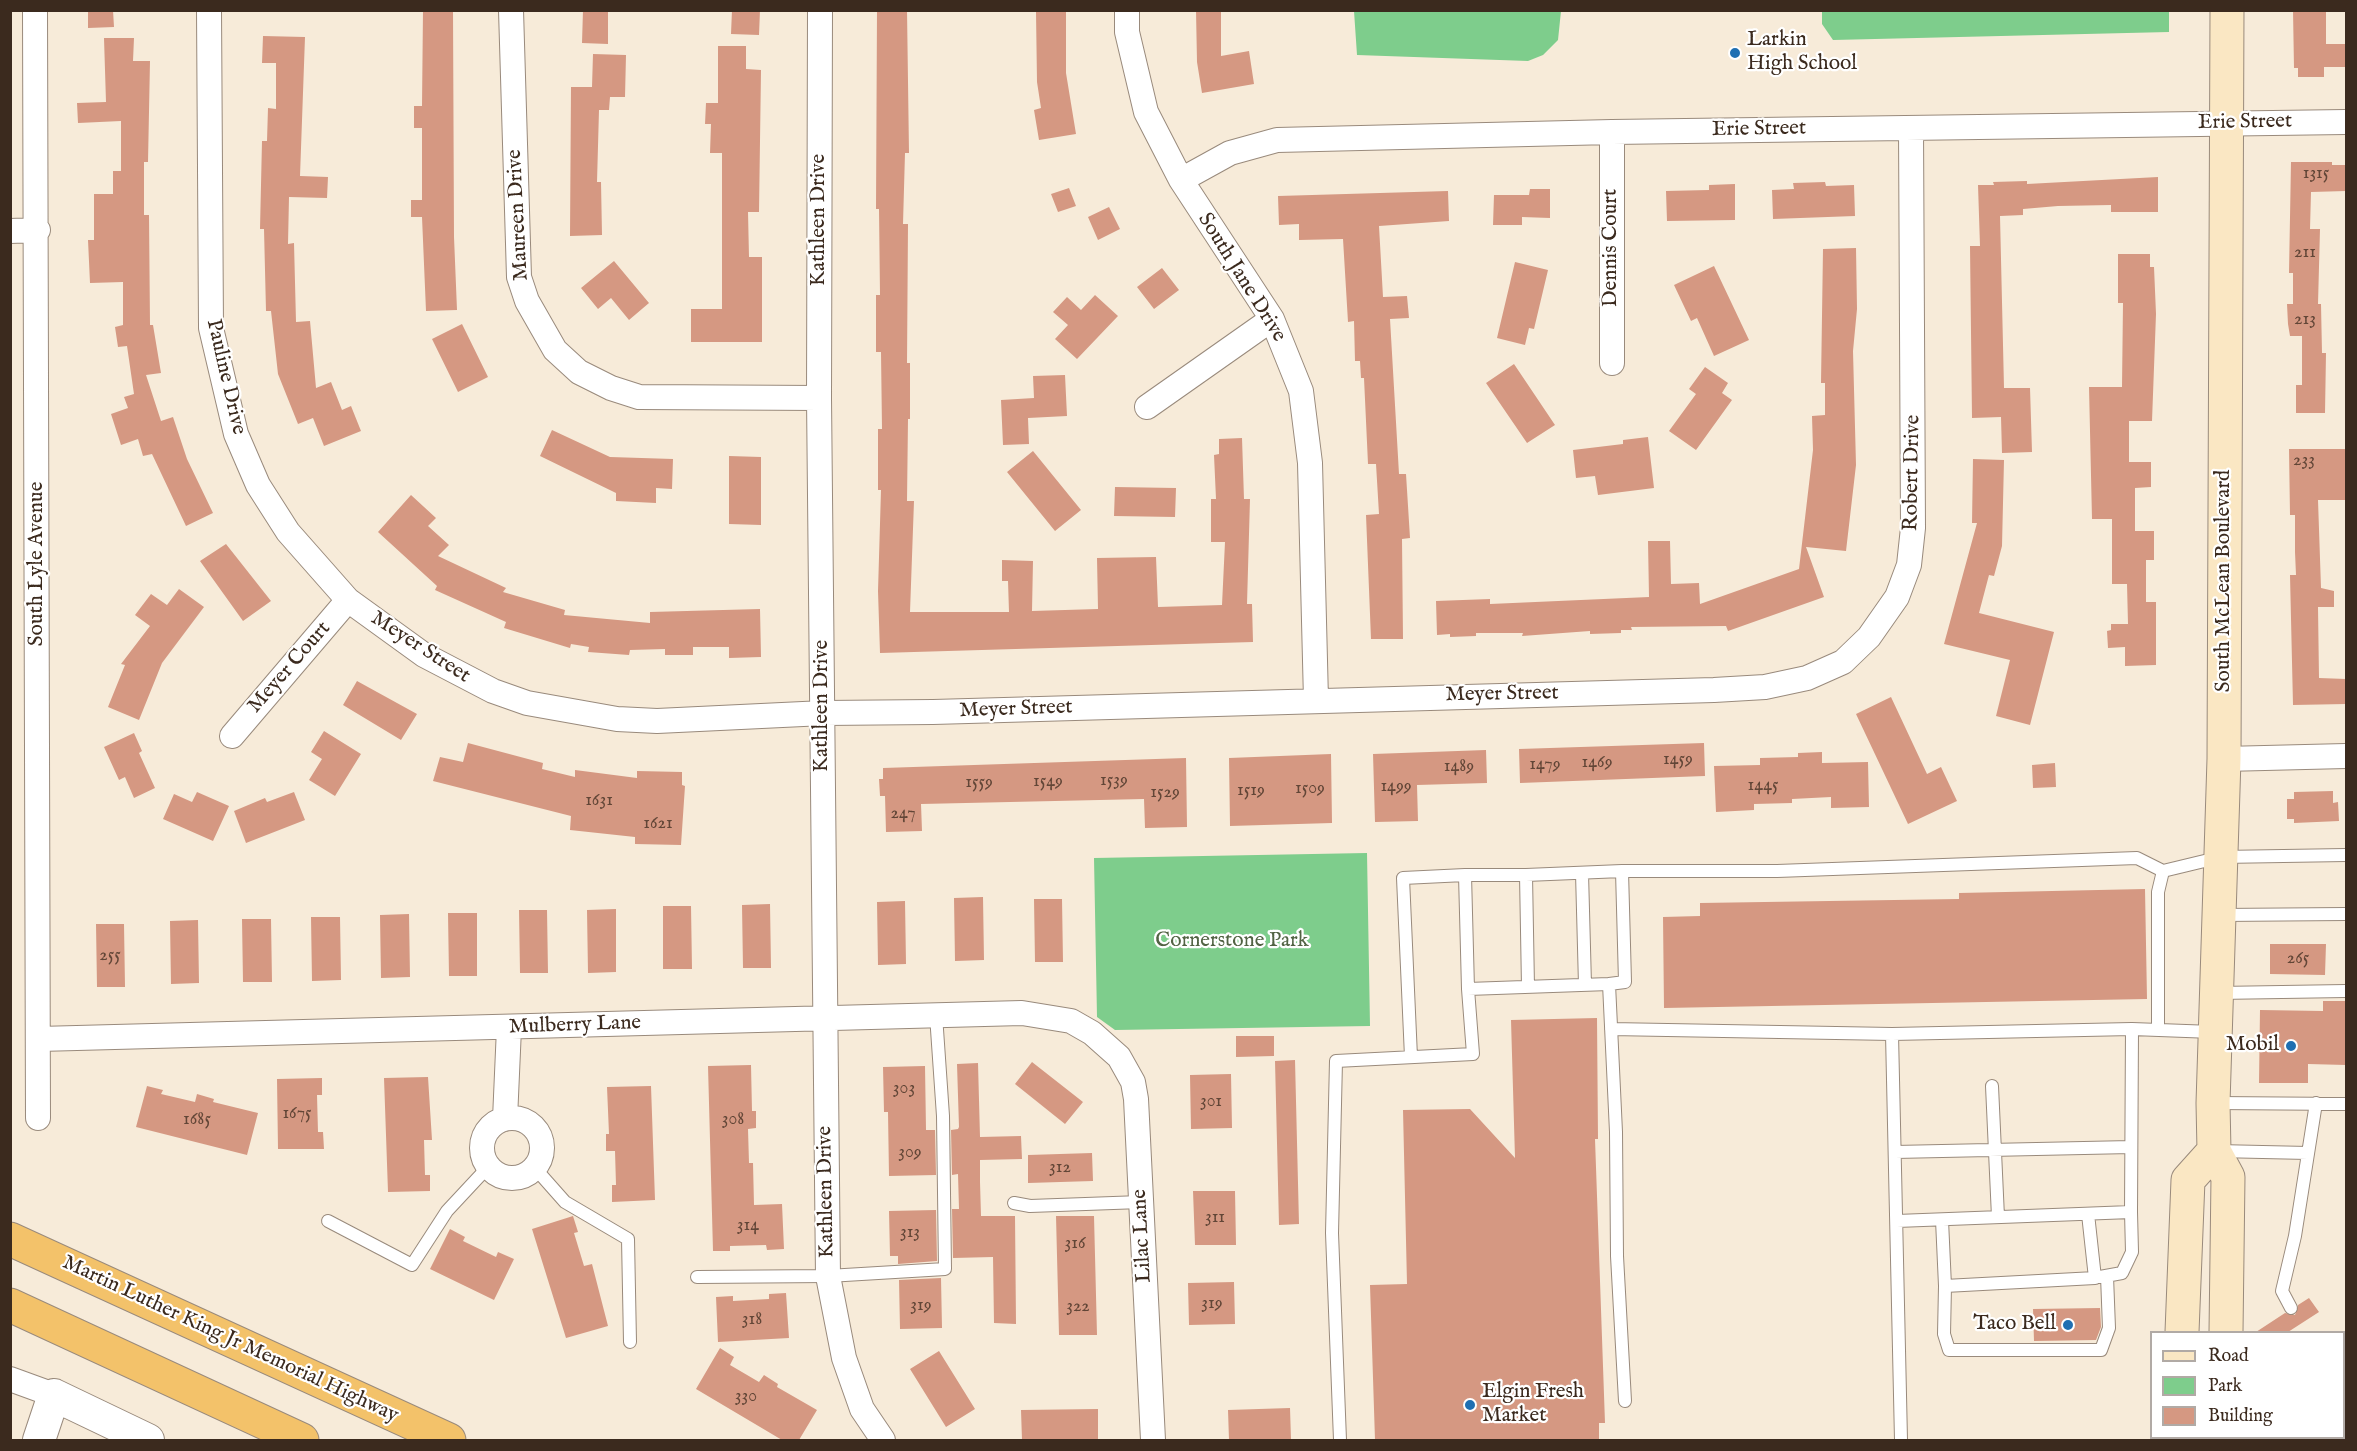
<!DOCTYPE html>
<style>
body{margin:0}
#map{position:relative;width:2357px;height:1451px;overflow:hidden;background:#f7ebd9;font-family:"IM FELL English",serif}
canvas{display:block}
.frame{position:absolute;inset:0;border:12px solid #3b2a1e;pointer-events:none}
.legend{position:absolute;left:2150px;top:1331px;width:195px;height:108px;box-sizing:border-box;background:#fff;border:2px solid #b1aaa5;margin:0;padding:8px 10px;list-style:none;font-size:18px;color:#3b2a1e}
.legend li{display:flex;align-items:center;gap:12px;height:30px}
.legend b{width:30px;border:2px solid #b1aaa5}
</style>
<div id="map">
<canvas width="2357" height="1451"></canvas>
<div class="frame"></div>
<ul class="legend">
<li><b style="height:8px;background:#fae7c3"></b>Road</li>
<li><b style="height:16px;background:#7ecd8c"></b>Park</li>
<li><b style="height:16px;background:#d59882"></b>Building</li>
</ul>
</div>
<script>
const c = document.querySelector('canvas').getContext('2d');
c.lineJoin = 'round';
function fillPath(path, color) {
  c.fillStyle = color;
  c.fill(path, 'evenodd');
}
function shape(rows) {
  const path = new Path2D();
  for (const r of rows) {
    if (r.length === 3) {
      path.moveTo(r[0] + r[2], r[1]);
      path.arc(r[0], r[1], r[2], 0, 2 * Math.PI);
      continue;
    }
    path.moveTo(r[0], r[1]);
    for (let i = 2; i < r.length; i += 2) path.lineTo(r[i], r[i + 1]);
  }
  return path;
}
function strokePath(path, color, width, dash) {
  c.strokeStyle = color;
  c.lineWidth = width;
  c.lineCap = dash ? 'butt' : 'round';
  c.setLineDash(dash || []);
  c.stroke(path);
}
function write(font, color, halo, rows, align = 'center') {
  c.font = font + ' "IM FELL English",serif';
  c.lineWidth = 4.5;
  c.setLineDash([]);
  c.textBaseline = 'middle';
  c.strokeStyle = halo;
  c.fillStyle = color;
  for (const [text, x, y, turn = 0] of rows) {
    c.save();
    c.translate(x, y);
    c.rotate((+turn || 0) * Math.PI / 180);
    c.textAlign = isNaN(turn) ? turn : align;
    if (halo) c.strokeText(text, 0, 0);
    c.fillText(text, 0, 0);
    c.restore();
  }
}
fillPath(shape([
 [1561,11,1558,40,1543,55,1528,61,1357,55,1354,11],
 [1822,11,2169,11,2169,32,1833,40,1822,24],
 [1367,853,1370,1026,1115,1030,1097,1017,1094,858]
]), '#7ecd8c');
fillPath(shape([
 [88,10,113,10,114,27,88,28],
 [423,10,453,10,454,237,457,310,426,311,422,217,411,217,411,200,422,200,422,128,414,128,414,106,422,106],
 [583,10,608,10,608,44,582,43],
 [732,10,760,10,759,35,731,34],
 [877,10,907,10,909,153,905,153,903,224,908,224,907,363,910,363,910,419,908,419,907,501,914,501,910,612,1009,612,1008,581,1002,581,1002,560,1033,561,1032,611,1098,609,1097,558,1156,557,1158,607,1222,605,1225,542,1211,542,1211,499,1216,499,1214,455,1219,454,1219,439,1242,438,1244,499,1250,499,1247,604,1252,604,1253,642,880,653,878,591,881,490,878,490,878,429,882,429,881,352,876,352,876,295,880,295,879,209,876,209],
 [1196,10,1221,10,1221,56,1249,51,1254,84,1202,93,1197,62],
 [2293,10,2326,10,2326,44,2346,44,2346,67,2324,67,2324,77,2298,77,2298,68,2294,68],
 [1066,11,1066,73,1076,134,1039,140,1034,110,1041,108,1037,82,1036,12],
 [263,36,305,37,300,176,328,177,327,198,289,197,288,244,294,243,296,322,310,321,316,388,331,382,342,410,351,406,361,431,324,446,313,418,298,424,278,374,271,311,266,311,264,229,260,229,262,141,267,141,268,108,276,109,276,63,262,63],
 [104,38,134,38,133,61,150,61,148,162,144,162,144,215,149,215,150,325,153,325,161,373,146,375,161,421,173,417,187,459,213,513,186,526,152,454,143,456,138,439,121,445,111,414,128,408,124,397,134,394,127,346,118,347,115,327,123,325,123,282,90,283,88,240,94,240,94,194,113,194,113,171,121,171,121,121,78,123,77,103,106,102],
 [718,46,746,46,746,69,761,70,759,212,748,212,749,257,762,257,762,342,691,342,691,309,722,309,722,153,710,153,711,124,705,124,706,103,718,103],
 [593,54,626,55,625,97,610,97,609,110,599,110,597,182,601,182,602,235,570,236,571,87,592,87],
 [2291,162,2332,162,2332,165,2346,165,2346,191,2311,192,2310,229,2320,229,2318,304,2321,304,2322,353,2326,353,2325,413,2296,413,2296,385,2302,385,2302,336,2290,336,2288,324,2287,304,2293,304,2293,273,2289,273],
 [2158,177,2158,212,2111,212,2111,205,2058,206,2023,209,2023,215,2000,216,2004,388,2030,388,2032,452,2002,453,2001,417,1972,418,1970,246,1980,246,1978,185,1994,185,1993,182,2027,181,2027,184],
 [1825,182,1826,186,1854,185,1855,216,1773,219,1772,190,1794,189,1793,183],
 [1735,184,1735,220,1667,221,1666,191,1709,190,1709,185],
 [1069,188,1076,206,1058,212,1051,194],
 [1530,189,1550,189,1550,218,1522,217,1522,225,1493,225,1494,195,1529,195],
 [1448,191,1449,221,1379,226,1383,297,1407,296,1409,318,1390,319,1399,474,1406,474,1410,538,1402,539,1403,639,1371,639,1366,515,1379,514,1376,464,1368,464,1364,378,1361,378,1360,361,1355,361,1354,321,1348,322,1343,239,1299,240,1299,224,1279,225,1278,196],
 [1109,207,1120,229,1098,240,1088,217],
 [1856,248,1857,309,1853,351,1856,465,1846,551,1806,547,1824,597,1728,631,1726,626,1631,627,1632,630,1621,630,1621,633,1590,634,1590,631,1522,636,1523,633,1476,633,1476,636,1450,637,1450,634,1437,635,1436,601,1490,599,1490,604,1649,597,1648,541,1670,541,1671,584,1699,583,1700,604,1799,569,1813,450,1812,416,1825,415,1825,383,1821,383,1823,249],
 [2118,254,2150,254,2150,267,2154,267,2156,314,2152,421,2129,421,2129,462,2151,462,2151,487,2135,488,2135,531,2154,531,2154,560,2146,560,2146,602,2156,602,2156,665,2125,666,2125,647,2108,648,2107,631,2111,630,2111,624,2128,624,2127,584,2112,584,2112,519,2092,519,2089,387,2122,387,2123,303,2118,303],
 [614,261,649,303,629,320,611,298,598,309,581,288],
 [1515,262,1548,270,1534,329,1529,328,1525,345,1497,338],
 [1714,266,1749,340,1714,356,1697,318,1691,321,1674,285],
 [1162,268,1179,290,1154,309,1137,287],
 [1095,295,1118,316,1077,359,1055,339,1068,325,1053,312,1067,297,1081,310],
 [462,324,488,377,458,392,432,339],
 [1514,364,1555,425,1527,443,1486,383],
 [1705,367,1728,383,1722,393,1732,400,1696,450,1669,431,1696,394,1689,389],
 [1065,375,1067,416,1028,418,1029,444,1003,445,1001,400,1034,398,1033,376],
 [552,430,610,457,673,459,672,489,656,488,656,503,616,501,616,493,540,456],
 [1648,437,1654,488,1598,495,1595,476,1576,478,1573,450,1623,444,1623,440],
 [2289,449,2346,449,2346,500,2318,500,2321,588,2334,591,2334,607,2318,607,2319,678,2346,679,2346,704,2293,705,2290,575,2296,575,2295,552,2295,515,2290,515],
 [1033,451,1081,510,1055,531,1007,472],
 [729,456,761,457,761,525,729,524],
 [1973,459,2004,460,2002,546,1994,576,1989,575,1979,613,2054,632,2030,725,1996,716,2010,660,1944,644,1977,523,1972,523],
 [1115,487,1176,488,1175,517,1114,516],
 [411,495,436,518,428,526,449,545,438,556,506,588,503,592,565,610,564,615,650,623,650,612,760,609,761,657,729,658,729,647,693,647,693,655,665,655,665,649,630,650,629,655,588,652,589,647,571,644,570,648,504,628,506,622,435,590,437,586,378,532],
 [226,544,271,601,243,621,200,561],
 [179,589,204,607,162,663,139,720,108,707,125,665,121,664,150,626,135,615,151,594,167,605],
 [357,681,417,714,401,740,343,705],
 [1891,697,1927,774,1941,767,1957,801,1908,824,1856,714],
 [324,731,361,754,335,796,309,780,322,759,311,752],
 [134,733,142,751,139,753,155,788,134,798,125,777,119,780,104,747],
 [468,743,543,763,542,769,575,777,575,770,637,778,637,771,682,772,682,785,685,786,681,845,635,844,635,837,570,830,571,816,433,781,440,757,463,762],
 [1704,743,1705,776,1520,783,1519,749],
 [1486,750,1487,783,1417,785,1418,821,1375,822,1373,754],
 [1822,752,1822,763,1868,762,1869,807,1831,808,1831,797,1792,799,1792,803,1754,804,1754,810,1716,812,1714,766,1760,765,1760,758,1798,757,1798,753],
 [1331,754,1332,823,1230,826,1229,758],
 [1186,758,1187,827,1145,828,1144,799,921,804,922,831,886,832,885,796,880,796,879,779,883,779,883,768],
 [2055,763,2056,787,2033,788,2032,765],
 [2333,791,2333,803,2338,802,2339,821,2294,823,2294,819,2287,819,2287,799,2294,799,2294,792],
 [197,792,229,806,213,841,163,819,174,794,192,802],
 [294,792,305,820,246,843,234,811,265,798,267,802],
 [2145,889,2147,999,1664,1008,1663,917,1700,916,1700,903,1959,899,1959,893],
 [983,897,984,960,955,961,954,898],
 [1034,899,1062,899,1063,962,1035,962],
 [905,901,906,964,878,965,877,902],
 [770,904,771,968,743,968,742,905],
 [663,906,691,906,692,969,663,969],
 [616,909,616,972,588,973,587,910],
 [519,910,547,910,548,973,520,973],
 [448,913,477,913,477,976,449,976],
 [409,914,410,977,381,978,380,915],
 [311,917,340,917,341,980,312,981],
 [242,919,271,919,272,982,243,982],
 [198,920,199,983,171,984,170,921],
 [96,924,124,924,125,987,97,987],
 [2270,944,2326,944,2325,975,2270,974],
 [2323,1001,2346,1001,2346,1065,2308,1064,2308,1083,2259,1083,2260,1010,2323,1011],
 [1597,1018,1598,1139,1595,1139,1605,1423,1599,1423,1599,1440,1375,1440,1370,1285,1407,1284,1403,1110,1470,1109,1515,1158,1511,1020],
 [1236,1036,1274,1036,1274,1056,1236,1057],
 [1295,1060,1299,1224,1279,1225,1275,1061],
 [1032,1062,1083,1102,1065,1124,1015,1084],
 [978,1063,980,1137,1021,1136,1022,1159,980,1160,980,1182,981,1216,1015,1216,1016,1324,994,1323,993,1257,953,1258,952,1209,959,1209,958,1174,952,1175,951,1130,958,1129,959,1127,957,1064],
 [751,1065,752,1111,756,1111,756,1128,748,1129,749,1163,753,1163,754,1205,782,1204,784,1249,767,1250,766,1245,730,1246,730,1251,713,1251,708,1066],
 [925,1066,926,1130,935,1130,936,1175,889,1176,888,1112,884,1112,883,1067],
 [1231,1074,1232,1128,1191,1129,1190,1075],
 [428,1077,432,1140,424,1140,425,1175,430,1175,430,1191,388,1192,384,1078],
 [322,1078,322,1095,317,1095,318,1132,323,1132,324,1149,278,1149,277,1079],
 [147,1086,163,1090,161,1094,195,1102,197,1094,214,1099,213,1102,258,1113,247,1155,136,1127],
 [651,1086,655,1200,612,1202,612,1185,616,1185,615,1151,606,1151,606,1134,609,1134,607,1087],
 [1092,1153,1093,1181,1028,1183,1028,1155],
 [1193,1191,1235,1191,1236,1245,1195,1245],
 [936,1210,937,1261,898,1264,898,1256,890,1256,889,1211],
 [573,1216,578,1232,574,1233,584,1266,592,1264,608,1326,566,1338,532,1229],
 [1056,1216,1094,1216,1097,1335,1059,1335],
 [450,1229,465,1237,463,1241,496,1257,498,1252,514,1259,494,1300,430,1269],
 [941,1278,942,1328,900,1329,899,1280],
 [1234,1282,1235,1324,1189,1325,1188,1283],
 [786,1293,789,1338,718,1342,716,1297,733,1296,733,1301,769,1299,769,1294],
 [2309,1298,2319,1312,2288,1332,2256,1332,2285,1313,2295,1315,2298,1305],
 [2100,1308,2101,1327,2096,1340,2034,1341,2033,1309],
 [720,1348,734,1357,730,1365,759,1382,764,1375,778,1384,777,1387,817,1410,799,1440,782,1440,696,1389],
 [939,1351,975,1409,946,1427,910,1369],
 [1290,1408,1291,1440,1229,1440,1228,1410],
 [1098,1409,1098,1440,1022,1440,1021,1410]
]), '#d59882');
const service = shape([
 [1622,871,1777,871,2137,858,2163,871,2221,857,2346,855],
 [1582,873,1585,985],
 [1465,875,1526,875,1528,987],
 [1526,875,1622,871,1625,982,1609,984],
 [2220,915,2346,914],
 [2218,993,2346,991],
 [1611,1029,1892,1034],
 [2158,1030,2158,892,2163,871],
 [1411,1057,1403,878,1465,875,1468,989],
 [1992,1086,1998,1217],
 [2216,1103,2346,1104],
 [2217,1151,2308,1153],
 [1895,1152,2131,1147],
 [534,1167,565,1202,628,1239,630,1342],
 [1014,1203,1030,1206,1141,1202],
 [1942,1220,1945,1286,2095,1278,2088,1214],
 [328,1221,412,1265,447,1211,488,1167],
 [1897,1221,2131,1212,2132,1029],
 [697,1277,828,1276,945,1269,943,1116,936,1015],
 [2100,1277,2122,1273,2132,1252,2131,1212],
 [1945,1286,1944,1334,1949,1350,2101,1350,2109,1328,2107,1276],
 [2291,1308,2282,1291,2295,1236,2316,1103],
 [2344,1347,2346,1346],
 [2337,1438,2337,1440],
 [1340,1440,1332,1233,1336,1061,1473,1054,1468,989,1609,984,1616,1132,1617,1256,1625,1401],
 [1901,1440,1892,1034,2132,1029,2213,1032]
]);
const minor = shape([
 [35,10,38,1118],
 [209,10,211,328,236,434,258,485,288,532,348,600,424,655,493,691,527,703,617,719,657,721,824,713,933,712,1714,690,1765,687,1807,678,1843,662,1869,637,1897,597,1909,565,1913,528,1911,128],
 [511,10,519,277,527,301,555,350,579,372,611,388,639,397,819,398],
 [820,10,819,398,828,1276,844,1358,862,1409,883,1440],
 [1127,10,1127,32,1146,112,1181,180,1272,319,1301,391,1310,463,1316,700],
 [1612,132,1612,363],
 [1181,180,1230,153,1277,140,1612,132,2346,122],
 [10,231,38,230],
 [1147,407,1272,319],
 [232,736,348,600],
 [2224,759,2346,756],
 [39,1039,1022,1013,1071,1021,1092,1033,1119,1057,1133,1082,1136,1099,1153,1440],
 [512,1148,30],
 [505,1119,509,1028],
 [2344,1377,2346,1377],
 [10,1379,54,1395],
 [2344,1410,2346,1410]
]);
const tertiary = shape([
 [39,1440,54,1395,148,1440]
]);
const secondary = shape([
 [2182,1332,2188,1180,2214,1151],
 [2226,1332,2228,1177,2214,1151,2213,1103,2224,759,2227,10],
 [2176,1440,2176,1438],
 [2224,1440,2224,1438]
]);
const motorway = shape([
 [10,1239,449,1440],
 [10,1305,302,1440]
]);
strokePath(service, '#998a7c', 14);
strokePath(minor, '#998a7c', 26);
strokePath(tertiary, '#998a7c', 34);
strokePath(secondary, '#998a7c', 35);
strokePath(motorway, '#998a7c', 35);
strokePath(service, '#fff', 12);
strokePath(minor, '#fff', 24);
strokePath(tertiary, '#fff', 32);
strokePath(secondary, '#fae7c3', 33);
strokePath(motorway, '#f3c26a', 33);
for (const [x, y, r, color] of [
 [1735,53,6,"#1f6fb2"],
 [2291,1046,6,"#1f6fb2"],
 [2068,1325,6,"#1f6fb2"],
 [1470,1405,6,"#1f6fb2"]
]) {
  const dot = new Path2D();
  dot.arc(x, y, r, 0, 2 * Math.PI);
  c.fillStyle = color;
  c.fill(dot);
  strokePath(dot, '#fff', 2);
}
write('18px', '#624637', null, [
 ["1315",2316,174],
 ["211",2305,253],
 ["213",2305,320],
 ["233",2304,461],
 ["1459",1678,760],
 ["1469",1597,763],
 ["1479",1545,765],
 ["1489",1459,767],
 ["1539",1114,781],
 ["1549",1048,782],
 ["1559",979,783],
 ["1445",1763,786],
 ["1499",1396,787],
 ["1509",1310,789],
 ["1519",1251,791],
 ["1529",1165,793],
 ["1631",599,801],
 ["247",903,814],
 ["1621",658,824],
 ["255",110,956],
 ["265",2298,959],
 ["303",904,1089],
 ["301",1211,1102],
 ["1675",297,1114],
 ["1685",197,1120],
 ["308",733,1120],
 ["309",910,1153],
 ["312",1060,1168],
 ["311",1215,1218],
 ["314",748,1226],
 ["313",910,1233],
 ["316",1075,1244],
 ["319",1212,1304],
 ["319",921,1306],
 ["322",1078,1307],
 ["318",752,1320],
 ["330",746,1397]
]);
write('21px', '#3b2a1e', '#fff', [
 ["Larkin",1747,41],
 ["High School",1747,65],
 ["Mobil",2279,1046,"right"],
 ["Taco Bell",2056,1325,"right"],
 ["Elgin Fresh",1482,1393],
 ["Market",1482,1417]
], 'left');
write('21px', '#3b2a1e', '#fff', [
 ["Erie Street",2245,123,-1],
 ["Erie Street",1759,130,-1],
 ["Maureen Drive",519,215,-93],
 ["Kathleen Drive",820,220,-90],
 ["Dennis Court",1612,248,-90],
 ["South Jane Drive",1241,278,58],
 ["Pauline Drive",225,377,77],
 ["Robert Drive",1913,473,-89],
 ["South Lyle Avenue",38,564,-90],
 ["South McLean Boulevard",2225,581,-90],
 ["Meyer Street",420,648,33],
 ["Meyer Court",290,668,-49],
 ["Meyer Street",1502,695,-1],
 ["Kathleen Drive",823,706,-90],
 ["Meyer Street",1016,710,-2],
 ["Mulberry Lane",575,1026,-2],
 ["Kathleen Drive",827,1192,-91],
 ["Lilac Lane",1143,1236,-93],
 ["Martin Luther King Jr Memorial Highway",230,1340,25]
]);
write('21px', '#526344', '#fff', [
 ["Cornerstone Park",1232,942]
]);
</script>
